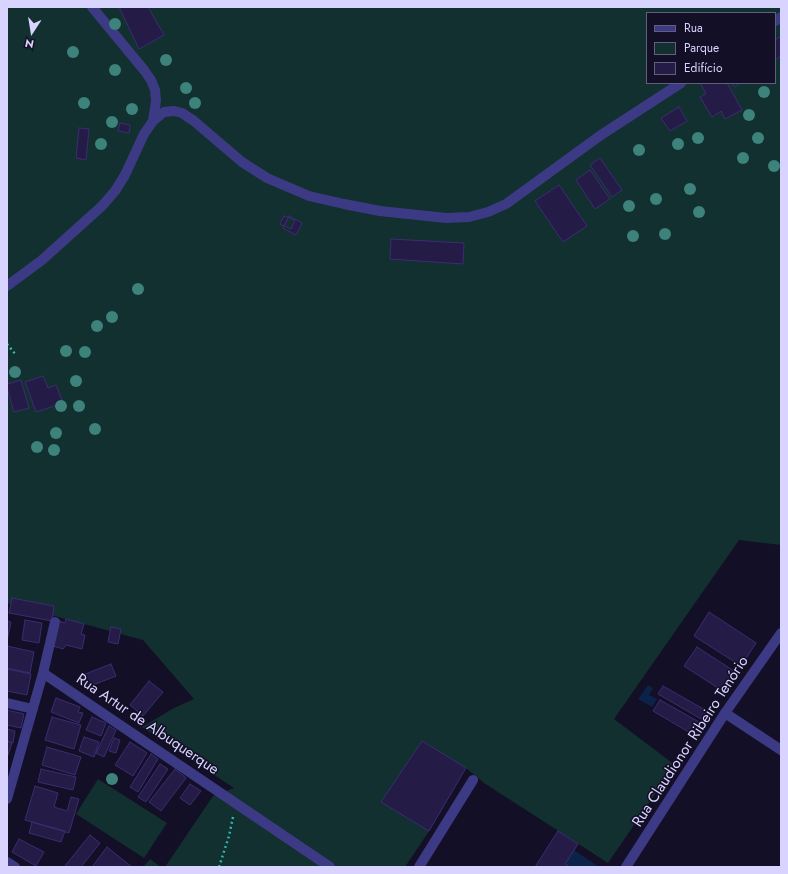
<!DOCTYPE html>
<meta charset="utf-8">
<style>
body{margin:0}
#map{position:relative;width:788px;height:874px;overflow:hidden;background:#130f26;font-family:Jost,sans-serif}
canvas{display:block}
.frame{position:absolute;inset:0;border:8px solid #d9d4ff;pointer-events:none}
.legend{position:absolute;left:646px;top:12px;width:130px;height:72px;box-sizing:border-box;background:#130f26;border:1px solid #625e7d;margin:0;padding:5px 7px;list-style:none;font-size:12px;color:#d9d4ff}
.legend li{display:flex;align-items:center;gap:8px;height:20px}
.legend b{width:20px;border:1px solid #625e7d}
.north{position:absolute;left:12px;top:12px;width:40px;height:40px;-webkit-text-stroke:3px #130f26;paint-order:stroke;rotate:192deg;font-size:11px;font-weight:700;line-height:16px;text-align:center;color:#d9d4ff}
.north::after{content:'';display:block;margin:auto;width:14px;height:18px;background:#d9d4ff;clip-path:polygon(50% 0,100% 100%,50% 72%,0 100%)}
</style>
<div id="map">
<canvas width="788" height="874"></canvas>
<div class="frame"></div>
<ul class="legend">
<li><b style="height:5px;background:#3d3a85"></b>Rua</li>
<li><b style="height:11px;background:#12302f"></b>Parque</li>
<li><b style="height:11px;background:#241b47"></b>Edifício</li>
</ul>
<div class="north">N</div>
</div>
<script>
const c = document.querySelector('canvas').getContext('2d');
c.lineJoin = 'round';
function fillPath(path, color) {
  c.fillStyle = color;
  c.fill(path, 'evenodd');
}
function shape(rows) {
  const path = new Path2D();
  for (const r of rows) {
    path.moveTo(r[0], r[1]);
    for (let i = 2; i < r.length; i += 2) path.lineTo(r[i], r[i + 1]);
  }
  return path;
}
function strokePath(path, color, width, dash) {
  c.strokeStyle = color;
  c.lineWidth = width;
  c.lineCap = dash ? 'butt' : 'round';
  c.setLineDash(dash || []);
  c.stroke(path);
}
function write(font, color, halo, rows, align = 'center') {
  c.font = font + ' Jost,sans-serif';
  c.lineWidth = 3;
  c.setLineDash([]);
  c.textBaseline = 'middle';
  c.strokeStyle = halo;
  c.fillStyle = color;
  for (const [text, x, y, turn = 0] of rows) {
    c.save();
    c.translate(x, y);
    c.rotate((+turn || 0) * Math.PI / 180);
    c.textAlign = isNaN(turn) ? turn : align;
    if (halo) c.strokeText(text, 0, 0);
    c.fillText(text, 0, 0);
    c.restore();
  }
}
fillPath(shape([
 [7,7,781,7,781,545,739,540,614,719,675,765,608,863,484,783,466,768,422,741,382,801,429,831,405,867,165,867,213,796,234,788,142,727,174,708,194,699,143,640,7,603],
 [647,13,775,13,775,83,647,83],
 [98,779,167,823,144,858,76,814],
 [150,859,161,867,143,867]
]), '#12302f');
fillPath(shape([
 [648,685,653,688,649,695,657,699,652,707,638,699],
 [574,850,599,867,570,867,565,864]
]), '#0c2248');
const building = shape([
 [119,7,148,7,164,35,139,49,119,7],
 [781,36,781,56,775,60,775,40,781,36],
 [703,83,727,83,742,110,725,119,721,111,712,117,700,97,706,94,701,84,703,83],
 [732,83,740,83,735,87,732,83],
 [679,107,687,121,670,131,661,118,679,107],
 [120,123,130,125,129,133,118,131,120,123],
 [79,128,89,129,86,160,76,158,79,128],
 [600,158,622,190,612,197,590,165,600,158],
 [590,170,610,199,595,209,576,180,590,170],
 [559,185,587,226,563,242,535,201,559,185],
 [284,216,295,220,291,229,280,224,284,216],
 [289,216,302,223,296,235,283,228,289,216],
 [391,239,464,243,463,264,390,259,391,239],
 [43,376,48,388,56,385,63,403,36,412,25,382,43,376],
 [21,380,29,408,14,412,7,388,7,384,21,380],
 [12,598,54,606,52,621,9,613,12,598],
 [709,612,756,643,741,666,694,636,709,612],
 [66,619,84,624,81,634,85,635,82,649,66,645,63,649,53,646,59,621,65,623,66,619],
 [25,620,42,623,39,643,22,640,25,620],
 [7,621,11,622,7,641,7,621],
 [111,627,121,629,118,644,108,642,111,627],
 [7,646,34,652,30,673,7,668,7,646],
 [697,647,734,671,721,690,684,666,697,647],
 [111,664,116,676,85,688,80,676,111,664],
 [7,669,31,674,27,695,7,691,7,669],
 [149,681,163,692,143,716,130,705,149,681],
 [663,686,707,711,701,719,658,694,663,686],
 [56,698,80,707,78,712,83,713,79,723,51,712,56,698],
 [660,700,699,722,692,734,653,711,660,700],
 [7,710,24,714,21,728,7,725,7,710],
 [52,717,81,725,74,749,45,740,52,717],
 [92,717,106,723,101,736,86,730,92,717],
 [109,726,116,730,104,757,96,753,109,726],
 [7,729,15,731,13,743,7,741,7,729],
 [84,737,99,742,94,757,79,751,84,737],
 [114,738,120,740,116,753,109,751,114,738],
 [7,741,12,743,8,755,7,755,7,741],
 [422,741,466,768,429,831,381,802,422,741],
 [130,742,147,753,133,776,115,765,130,742],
 [47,747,81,757,75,775,42,765,47,747],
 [151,754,158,759,138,792,130,787,151,754],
 [160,764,168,769,146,802,138,797,160,764],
 [41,769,76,777,73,790,38,782,41,769],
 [175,769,186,778,161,811,149,802,175,769],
 [190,784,201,791,190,805,180,798,190,784],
 [35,786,58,793,54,807,67,811,71,797,79,799,69,833,25,820,35,786],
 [32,822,65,831,61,842,29,833,32,822],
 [558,831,578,844,565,864,570,867,535,867,558,831],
 [90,835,100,843,81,867,64,867,90,835],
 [19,839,44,852,36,866,12,852,19,839],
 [107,847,132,867,92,867,107,847]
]);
fillPath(building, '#241b47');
strokePath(building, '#3b2d73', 1);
strokePath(shape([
 [7,344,16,355],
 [219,867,229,836,233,817]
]), '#2fb8b0', 2.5, [2, 3]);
strokePath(shape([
 [92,7,144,70,151,80,155,90,156,101,153,121],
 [775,21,781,17],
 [7,286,42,260,102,206,115,191,125,175,144,134,153,121,164,112,174,111,182,113,194,121,242,162,267,178,309,196,344,204,380,211,446,218,469,217,488,212,506,204,601,135,681,83],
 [43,673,330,867],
 [7,703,33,709],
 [725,713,781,750],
 [7,799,43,673,55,622],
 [7,862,15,867],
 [419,867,473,780],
 [626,867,725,713,781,633]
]), '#3d3a85', 10);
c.fillStyle = '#3d827b';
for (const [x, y] of [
 [115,24],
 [73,52],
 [166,60],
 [115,70],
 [186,88],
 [764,92],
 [84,103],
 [195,103],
 [132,109],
 [749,115],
 [112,122],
 [698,138],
 [758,138],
 [101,144],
 [678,144],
 [639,150],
 [743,158],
 [774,166],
 [690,189],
 [656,199],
 [629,206],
 [699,212],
 [665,234],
 [633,236],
 [138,289],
 [112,317],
 [97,326],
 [66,351],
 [85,352],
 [15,372],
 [76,381],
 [61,406],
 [79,406],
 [95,429],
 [56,433],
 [37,447],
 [54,450],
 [112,779]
]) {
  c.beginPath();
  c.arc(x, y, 6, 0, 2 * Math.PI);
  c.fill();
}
write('15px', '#d9d4ff', '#130f26', [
 ["Rua Artur de Albuquerque",147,725,34],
 ["Rua Claudionor Ribeiro Tenório",691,742,-57]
]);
</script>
